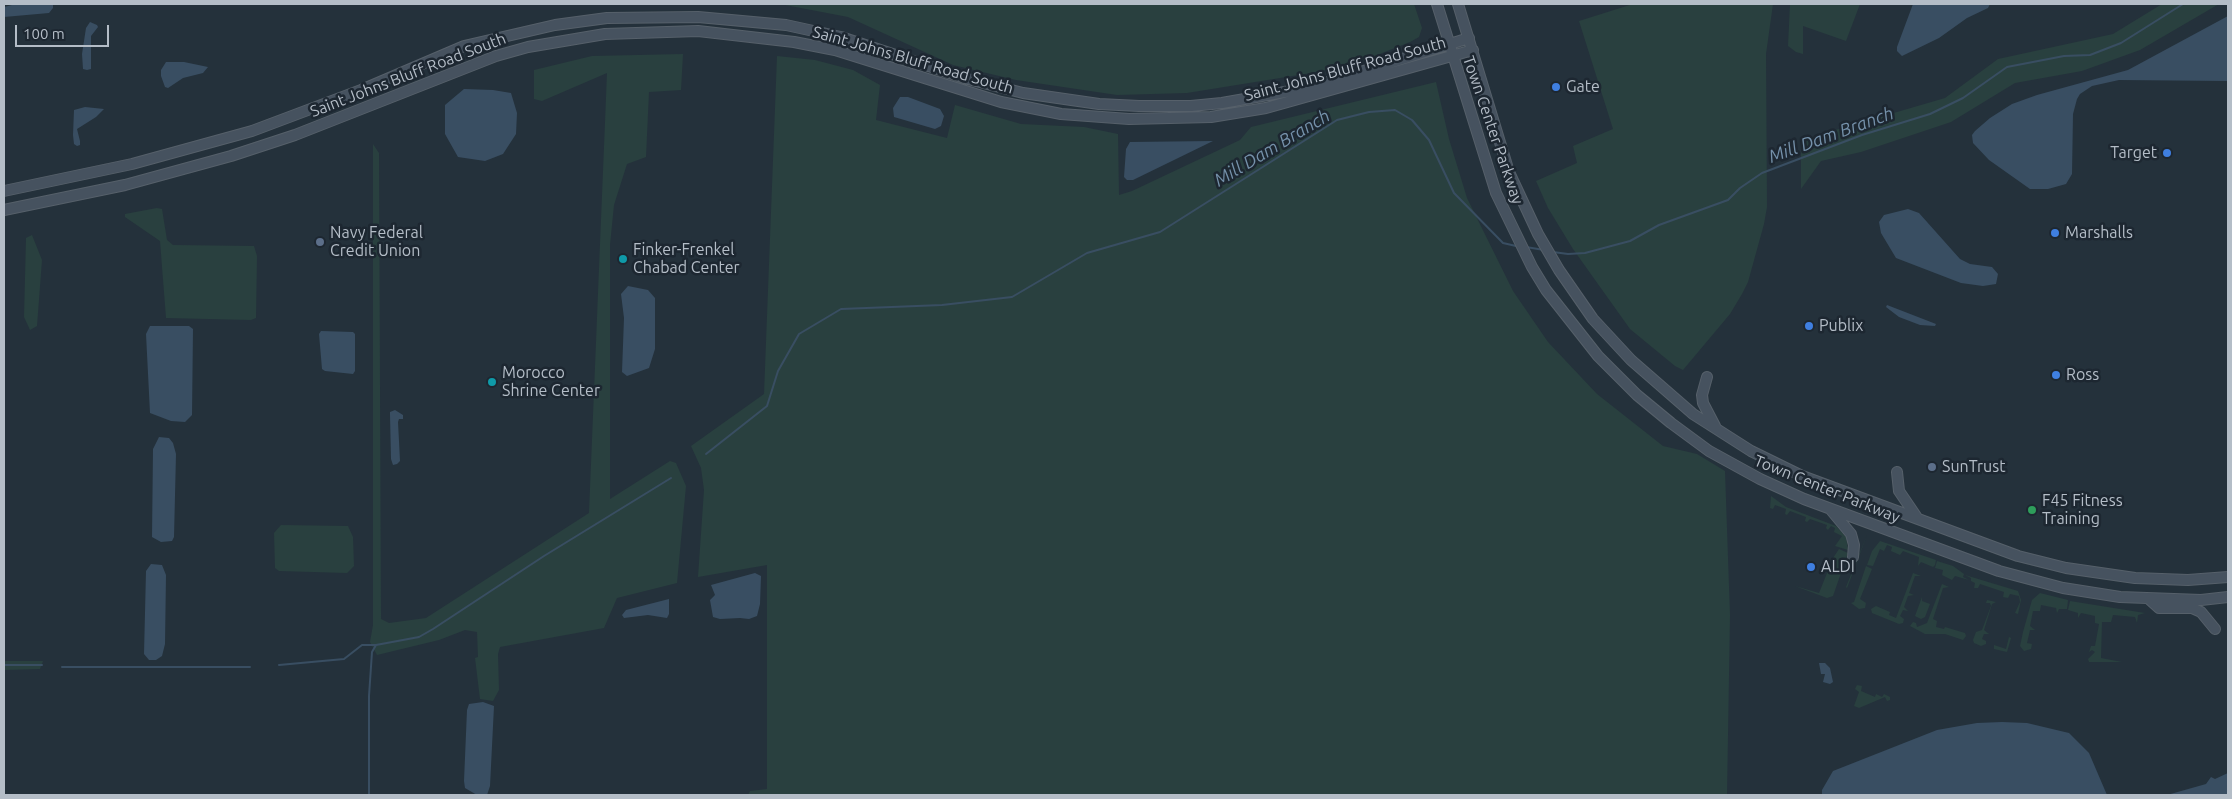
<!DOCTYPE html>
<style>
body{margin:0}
#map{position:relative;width:2232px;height:799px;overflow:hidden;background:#24313b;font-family:Ubuntu,sans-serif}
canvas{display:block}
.frame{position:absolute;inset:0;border:5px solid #b4bdc7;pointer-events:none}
.scale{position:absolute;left:15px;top:25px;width:94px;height:22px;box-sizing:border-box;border:2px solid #b4bdc7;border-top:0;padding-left:6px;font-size:15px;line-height:18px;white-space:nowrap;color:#b4bdc7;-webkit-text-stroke:4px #1d2731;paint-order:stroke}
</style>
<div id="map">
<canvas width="2232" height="799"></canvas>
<div class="frame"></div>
<div class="scale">100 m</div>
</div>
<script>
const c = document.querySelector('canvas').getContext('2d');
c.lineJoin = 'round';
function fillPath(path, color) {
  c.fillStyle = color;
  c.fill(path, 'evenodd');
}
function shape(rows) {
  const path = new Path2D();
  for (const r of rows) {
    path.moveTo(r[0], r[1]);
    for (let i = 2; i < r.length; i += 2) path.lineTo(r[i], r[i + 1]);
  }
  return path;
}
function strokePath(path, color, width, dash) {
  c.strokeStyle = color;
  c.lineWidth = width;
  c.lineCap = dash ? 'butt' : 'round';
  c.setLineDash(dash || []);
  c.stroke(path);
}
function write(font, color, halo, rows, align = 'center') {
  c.font = font + ' Ubuntu,sans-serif';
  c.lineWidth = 5;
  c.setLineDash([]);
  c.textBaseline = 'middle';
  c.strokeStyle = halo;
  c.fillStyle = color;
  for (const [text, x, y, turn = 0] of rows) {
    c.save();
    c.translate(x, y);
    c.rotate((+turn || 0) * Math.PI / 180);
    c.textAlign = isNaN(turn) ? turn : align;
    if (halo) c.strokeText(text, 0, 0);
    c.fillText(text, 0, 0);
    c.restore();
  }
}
fillPath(shape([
 [780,4,1414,4,1422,28,1419,37,1410,42,1357,63,1311,73,1187,93,1117,95,1016,80,953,65,848,17],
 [1633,4,1773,4,1766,54,1767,207,1764,224,1748,282,1742,294,1730,314,1683,370,1675,366,1630,329,1573,249,1548,208,1536,181,1577,163,1573,146,1613,129,1579,21],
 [1790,4,1860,4,1846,41,1803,26,1803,54,1796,52,1788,46],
 [2162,4,2219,4,2140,50,2082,71,2015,83,1951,122,1861,152,1821,161,1801,189,1801,140,1945,98,1998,59,2113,34],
 [683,54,681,90,649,92,646,157,627,164,614,205,610,245,610,499,670,461,676,463,686,486,677,583,617,598,604,628,500,647,498,654,499,690,493,701,480,699,475,658,478,657,477,632,465,630,439,640,377,655,370,642,373,625,373,144,379,153,381,619,389,623,426,618,589,513,607,73,542,101,534,99,534,70,592,56],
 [777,56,815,60,853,70,880,85,876,120,947,138,955,105,1021,124,1084,127,1118,134,1119,195,1132,191,1240,140,1251,127,1436,82,1449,139,1467,198,1513,291,1548,342,1597,394,1663,446,1697,454,1725,471,1730,615,1727,795,748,795,750,791,767,789,767,565,698,577,704,490,701,468,691,446,764,394],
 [157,208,162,209,167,240,173,245,254,246,257,256,256,318,251,320,166,318,160,241,125,217,125,214],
 [32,235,42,260,37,326,30,330,24,317,26,238],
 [1771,496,1786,507,1836,526,1846,537,1848,550,1835,546,1842,536,1834,532,1835,528,1831,526,1828,530,1826,528,1827,525,1810,519,1807,522,1805,521,1806,517,1790,511,1787,515,1785,514,1786,509,1775,505,1773,509,1770,508],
 [281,525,348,526,353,537,354,566,347,573,279,571,275,568,274,533],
 [1867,535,1847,588,1846,587],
 [1880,541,1936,560,1935,565,1933,567,1921,562,1918,566,1919,557,1903,551,1900,555,1891,551,1892,547,1887,545,1884,551,1880,549,1873,566,1867,565,1872,551],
 [1839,549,1848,553,1833,596,1827,598,1795,586,1819,593,1833,558],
 [1937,561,1953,566,1964,574,1963,577,1969,580,1955,576,1952,580,1942,575,1943,570,1935,568],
 [1866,566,1872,569,1860,599,1866,603,1865,608,1859,609,1851,603,1854,602],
 [1913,573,1921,576,1915,576,1909,593,1914,595,1908,596,1904,607,1908,611,1903,610,1900,616,1904,619,1903,623,1899,624,1872,613,1871,609,1876,606,1890,612,1889,615,1896,618],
 [1965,575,2018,591,2021,600,2018,614,2015,613,2020,602,2019,596,2010,594,2008,598,2003,597,2004,592,1980,584,1978,588,1974,588,1975,583,1971,581,1971,578],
 [1942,584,1949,587,1943,588,1933,619,1937,621,1936,627,1944,629,1945,627,1965,633,1966,636,1963,640,1945,634,1925,634,1910,626,1913,622,1916,623,1917,627,1927,623],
 [2040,593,2068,600,2067,609,2059,609,2057,613,2056,608,2041,605,2040,611,2033,611,2030,626,2035,630,2030,630,2027,643,2032,644,2031,649,2024,651,2020,646,2023,632,2032,600],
 [1922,597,1922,601,1930,604,1925,617,1921,619,1915,616],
 [1987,600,1996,602,1992,604,1984,630,1989,634,1984,634,1982,639,1986,641,1986,644,1981,646,1974,643,1973,640,1976,632,1982,630,1991,606,1990,603,1986,603],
 [2070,601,2145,613,2138,615,2137,623,2135,617,2113,615,2111,622,2102,622,2101,658,2122,662,2089,662,2088,659,2095,652,2092,650,2089,652,2091,646,2095,646,2099,624,2095,623,2095,616,2081,613,2078,618,2078,613,2068,610],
 [2009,637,2011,638,2007,652,1994,649,1994,645,2006,649],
 [4,661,43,661,40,669,4,670],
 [1857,685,1862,686,1861,691,1875,697,1876,694,1882,697,1884,694,1890,697,1890,700,1887,701,1885,697,1859,708,1854,706,1859,692,1855,689]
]), '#29403f');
fillPath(shape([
 [16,4,53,4,53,8,49,13,4,17,4,7],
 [1913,4,1990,4,1988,8,1967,18,1939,38,1902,56,1897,51,1897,47],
 [2228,16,2228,81,2119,80,2092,86,2080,94,2077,99,2073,114,2072,174,2066,184,2048,189,2030,189,1989,160,1973,143,1972,135,1975,131,1990,118,2012,104,2037,95,2128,70],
 [90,22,97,25,98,27,91,36,91,69,87,70,83,69,82,54,86,28],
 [166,62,184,62,208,67,203,73,183,78,168,88,165,87,161,76,161,70],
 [464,89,493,90,511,93,517,113,516,134,503,154,485,161,458,157,445,134,445,105],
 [900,97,908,97,940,109,944,116,941,126,935,129,894,117,893,108],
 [85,107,104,109,96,117,77,129,80,141,80,145,77,146,74,144,73,135,74,110],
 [1213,141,1133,180,1127,180,1124,177,1126,149,1130,142],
 [1908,209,1919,213,1960,259,1970,264,1992,267,1998,274,1996,284,1983,286,1961,283,1896,258,1881,233,1879,222,1884,215],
 [628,286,648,290,655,298,655,349,649,368,627,376,622,372,624,318,621,294],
 [1887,305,1936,324,1935,326,1920,325,1899,317,1886,307],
 [150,326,189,326,193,329,192,415,185,422,171,421,150,413,146,334],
 [321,331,353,332,355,334,355,371,353,374,325,371,322,369,319,334],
 [395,410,403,415,403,419,399,419,398,422,400,461,397,464,393,465,391,459,390,415,390,412],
 [159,437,169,438,173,443,176,454,174,537,172,541,161,542,152,537,153,449],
 [151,564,162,565,166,575,165,644,162,656,156,660,149,660,144,654,146,571],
 [755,573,761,576,760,604,757,616,749,619,740,618,720,619,713,617,710,600,715,595,711,585],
 [669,599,669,614,667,618,648,615,624,618,622,615,626,610],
 [1819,663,1825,663,1830,668,1833,682,1830,684,1823,682,1825,674,1821,674],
 [483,702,494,706,490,786,487,795,477,795,465,788,464,781,467,710,469,704],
 [2002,722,2027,723,2069,733,2089,753,2107,795,1822,795,1822,790,1833,771,1937,730,1977,723],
 [2228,773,2228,795,2167,795,2206,784,2211,777,2215,779]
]), '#394e62');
strokePath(shape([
 [1526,247,1544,250],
 [1553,252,1568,254,1585,253,1630,241,1659,225,1728,200,1740,188,1762,173,1862,135,1930,114,1963,98,2007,67,2064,56,2090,55,2121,43,2183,4],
 [706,454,767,406,778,371,799,334,841,309,942,305,1012,297,1087,253,1160,232,1337,120,1369,112,1395,110,1412,120,1429,140,1454,193,1503,243,1516,246],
 [4,665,42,665],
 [279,665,344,659,362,645,376,645],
 [62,667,250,667],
 [369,795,369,696,372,652,376,645,419,637,433,629,544,556,671,478]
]), '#394e62', 2);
const secondary = shape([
 [1437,4,1496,193,1532,267,1546,290,1598,356,1637,395,1671,423,1709,451,1760,479,1804,499,1999,571,2063,588,2120,597,2201,600,2228,597],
 [1458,4,1509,172,1538,234,1559,270,1593,319,1631,360,1693,414,1751,451,1802,476,2018,556,2066,568,2135,578,2188,580,2228,577],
 [4,191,132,164,252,131,361,90,464,46,555,25,607,18,698,17,786,25,841,37,968,79,1023,93,1099,104,1139,106,1191,106,1222,103,1296,90,1332,81,1469,38],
 [4,210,125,185,231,156,295,135,496,56,528,47,605,34,698,31,794,42,835,50,1001,102,1061,114,1129,119,1211,117,1266,108,1473,50],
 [1707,377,1702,395,1703,403,1715,426],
 [1897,472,1899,491,1918,519],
 [1831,510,1851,534,1854,545,1853,557],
 [2149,599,2159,608,2192,608,2201,612,2215,629]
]);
strokePath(secondary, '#56606a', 12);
strokePath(secondary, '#46525f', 10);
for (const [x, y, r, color] of [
 [1556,87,5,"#3f7fe0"],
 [2167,153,5,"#3f7fe0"],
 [2055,233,5,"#3f7fe0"],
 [320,242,5,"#5c6f8a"],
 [623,259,5,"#0f9aa8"],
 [1809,326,5,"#3f7fe0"],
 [2056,375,5,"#3f7fe0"],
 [492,382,5,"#0f9aa8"],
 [1932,467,5,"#5c6f8a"],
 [2032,510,5,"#2e9e5b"],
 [1811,567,5,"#3f7fe0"]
]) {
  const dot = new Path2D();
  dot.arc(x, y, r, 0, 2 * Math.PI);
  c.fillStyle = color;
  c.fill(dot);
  strokePath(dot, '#1d2731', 2);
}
write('16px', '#b4bdc7', '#1d2731', [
 ["Saint Johns Bluff Road South",913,60,16],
 ["Saint Johns Bluff Road South",1345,69,-15],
 ["Saint Johns Bluff Road South",408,75,-21],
 ["Town Center Parkway",1493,130,71],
 ["Town Center Parkway",1827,489,22]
]);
write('16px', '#b4bdc7', '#1d2731', [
 ["Gate",1566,87],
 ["Target",2157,153,"right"],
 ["Navy Federal",330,233],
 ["Credit Union",330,251],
 ["Marshalls",2065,233],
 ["Finker-Frenkel",633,250],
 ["Chabad Center",633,268],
 ["Publix",1819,326],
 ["Morocco",502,373],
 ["Shrine Center",502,391],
 ["Ross",2066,375],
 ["SunTrust",1942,467],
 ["F45 Fitness",2042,501],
 ["Training",2042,519],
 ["ALDI",1821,567]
], 'left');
write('italic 18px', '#7591aa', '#1d2731', [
 ["Mill Dam Branch",1831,135,-20],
 ["Mill Dam Branch",1272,148,-31]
]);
</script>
